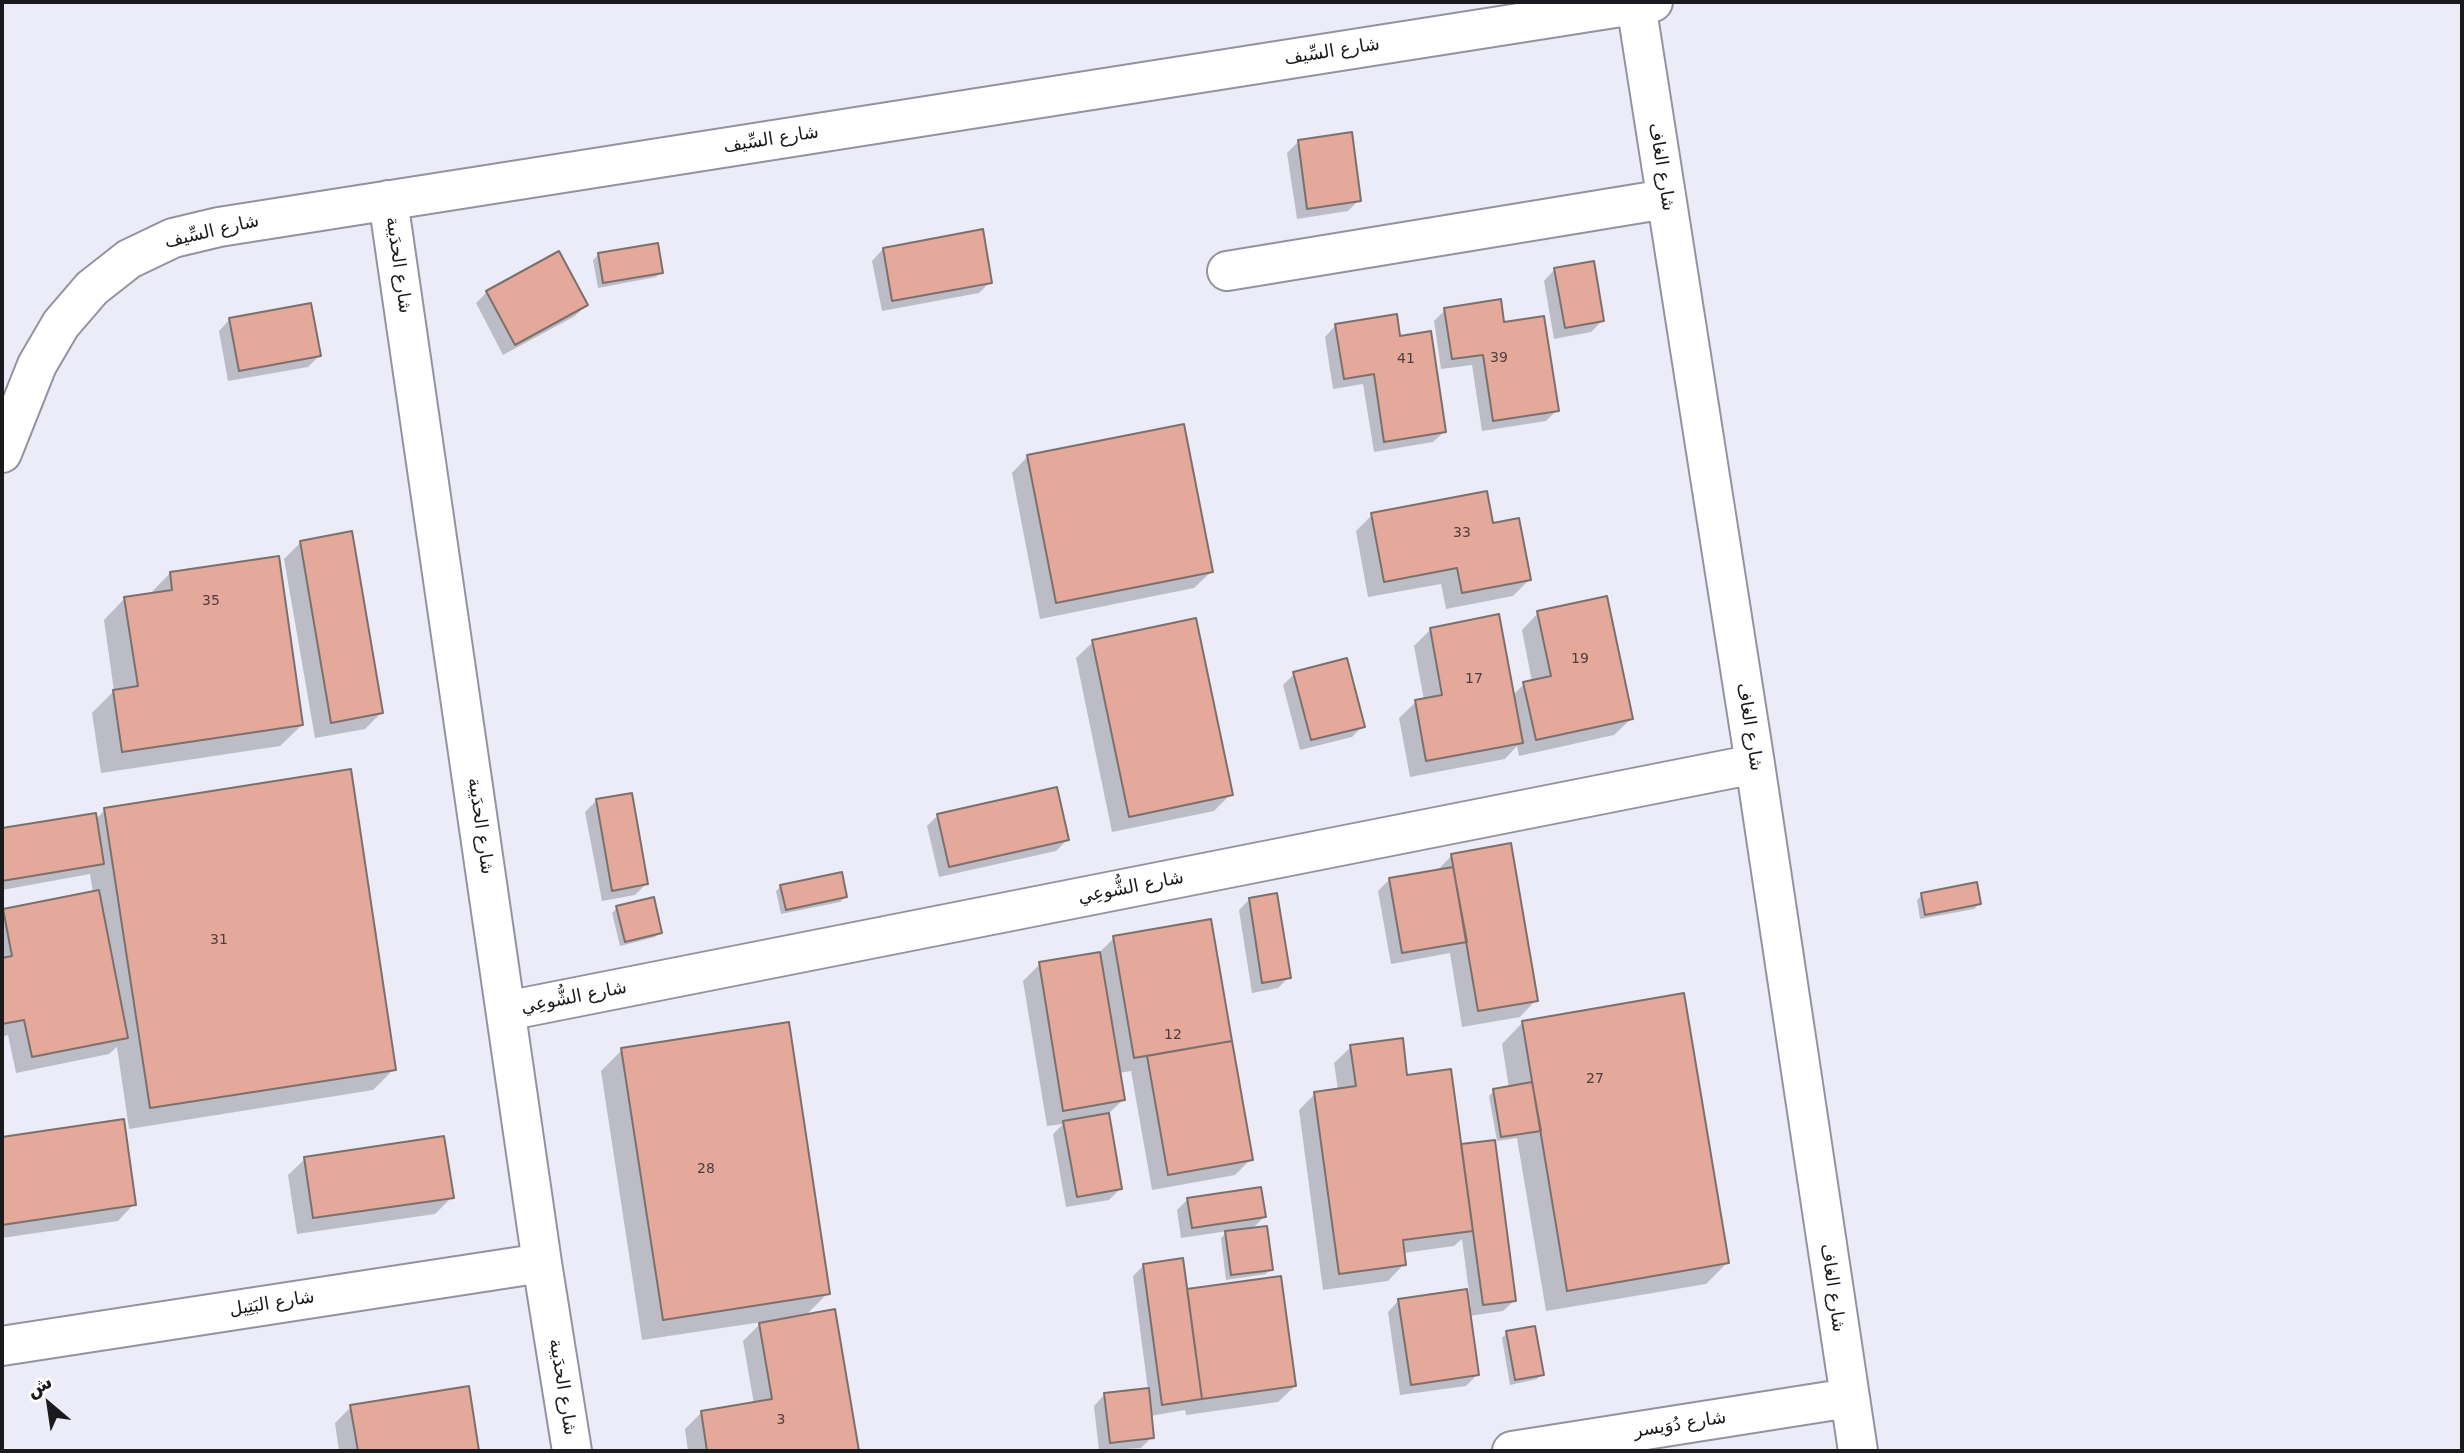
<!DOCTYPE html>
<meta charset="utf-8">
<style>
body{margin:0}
#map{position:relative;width:2464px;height:1453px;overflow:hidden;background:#ebecf8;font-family:"DejaVu Sans","Noto Naskh Arabic",sans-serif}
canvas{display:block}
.frame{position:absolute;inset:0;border:4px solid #1a1a1e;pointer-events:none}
.north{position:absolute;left:14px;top:1369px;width:70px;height:70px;-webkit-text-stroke:5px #fff;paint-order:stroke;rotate:331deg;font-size:19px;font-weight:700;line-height:28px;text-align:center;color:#1a1a1e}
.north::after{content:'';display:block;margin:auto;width:24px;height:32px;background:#1a1a1e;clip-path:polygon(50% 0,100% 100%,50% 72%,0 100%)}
</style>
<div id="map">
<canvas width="2464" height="1453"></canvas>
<div class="frame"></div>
<div class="north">ش</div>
</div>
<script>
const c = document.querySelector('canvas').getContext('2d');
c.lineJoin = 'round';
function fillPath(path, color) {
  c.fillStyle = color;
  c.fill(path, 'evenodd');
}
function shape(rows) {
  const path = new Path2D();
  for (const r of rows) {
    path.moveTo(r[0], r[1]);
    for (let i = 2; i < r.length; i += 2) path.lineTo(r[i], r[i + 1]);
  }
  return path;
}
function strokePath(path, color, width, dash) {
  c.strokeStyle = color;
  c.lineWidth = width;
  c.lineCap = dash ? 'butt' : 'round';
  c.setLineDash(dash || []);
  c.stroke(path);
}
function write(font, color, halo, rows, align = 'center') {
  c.font = font + ' "DejaVu Sans","Noto Naskh Arabic",sans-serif';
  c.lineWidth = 5;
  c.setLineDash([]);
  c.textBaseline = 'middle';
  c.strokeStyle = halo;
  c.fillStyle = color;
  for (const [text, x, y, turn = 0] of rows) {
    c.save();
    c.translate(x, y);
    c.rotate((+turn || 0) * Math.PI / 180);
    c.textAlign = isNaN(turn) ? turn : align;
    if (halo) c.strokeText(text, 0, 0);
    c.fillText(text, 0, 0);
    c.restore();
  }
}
fillPath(shape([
 [1298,142,1359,200,1348,211,1297,219,1287,153],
 [883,249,990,282,979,293,882,311,872,261],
 [598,255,661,272,656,277,598,288,593,260],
 [1555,269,1602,321,1591,332,1554,339,1544,281],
 [487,292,586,305,575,316,503,355,476,303],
 [1445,310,1503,324,1557,410,1546,421,1482,431,1472,365,1441,369,1434,321],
 [230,319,319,356,308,367,228,381,219,331],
 [1336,325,1399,338,1445,431,1433,442,1374,452,1363,384,1333,389,1325,337],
 [1028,456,1211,572,1194,588,1040,619,1012,473],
 [1372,515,1492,525,1529,580,1513,596,1446,609,1441,584,1368,597,1356,531],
 [301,542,381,713,365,729,315,738,284,559],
 [170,573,302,725,280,746,101,773,92,713,114,691,104,620,125,598,149,595],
 [1538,613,1631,719,1614,735,1519,756,1517,746,1505,759,1410,777,1399,718,1416,702,1424,700,1414,646,1430,630,1512,696,1524,684,1532,682,1522,630],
 [1093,642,1231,794,1214,811,1112,832,1076,658],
 [1294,674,1363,726,1352,737,1300,750,1283,685],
 [596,801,646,884,635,895,602,901,585,812],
 [105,810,394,1069,373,1090,129,1129,117,1047,109,1054,16,1073,8,1035,2,1037,2,912,93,893,90,874,2,890,2,830,94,815,95,820],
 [938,815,1067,840,1056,851,939,877,927,826],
 [1452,855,1536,1000,1520,1017,1462,1027,1450,953,1391,964,1378,891,1389,880,1436,872],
 [781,886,845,897,840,902,781,914,776,891],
 [1922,895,1979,904,1974,909,1920,919,1917,900],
 [1250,899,1289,977,1278,988,1252,993,1239,910],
 [617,908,660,932,655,937,620,946,612,913],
 [1210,921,1251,1159,1235,1175,1152,1190,1131,1071,1119,1073,1123,1100,1107,1115,1120,1189,1109,1200,1066,1207,1053,1134,1063,1124,1047,1126,1023,981,1040,964,1098,954,1114,938],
 [1523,1022,1727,1263,1706,1284,1546,1311,1517,1138,1497,1141,1489,1096,1494,1091,1509,1088,1502,1044],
 [1351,1047,1406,1077,1460,1146,1496,1142,1494,1142,1515,1300,1503,1311,1469,1316,1477,1375,1466,1386,1400,1395,1388,1312,1399,1300,1471,1307,1462,1239,1454,1246,1403,1253,1404,1264,1388,1281,1323,1290,1299,1110,1315,1094,1338,1090,1334,1063],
 [622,1050,828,1293,805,1316,834,1311,858,1451,688,1451,685,1429,701,1413,754,1404,743,1341,762,1322,642,1340,601,1071],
 [122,1121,134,1204,118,1221,2,1238,2,1139],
 [305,1159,452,1197,435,1214,297,1234,288,1175],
 [1188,1199,1264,1217,1251,1230,1271,1269,1266,1274,1226,1280,1221,1238,1228,1231,1181,1238,1177,1210],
 [1144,1265,1186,1291,1295,1386,1278,1402,1186,1415,1185,1410,1150,1416,1152,1437,1141,1448,1099,1451,1094,1406,1105,1394,1148,1390,1133,1276],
 [1507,1333,1542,1374,1537,1379,1510,1385,1502,1338],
 [467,1388,477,1451,339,1451,335,1423,351,1407]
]), '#0003');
const building = shape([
 [1352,132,1361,201,1307,209,1298,140,1352,132],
 [983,229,992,283,892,301,883,248,983,229],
 [658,243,663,273,603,283,598,253,658,243],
 [559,251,588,305,515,345,486,291,559,251],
 [1594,261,1604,321,1565,328,1554,268,1594,261],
 [1501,299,1504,322,1544,316,1559,411,1493,421,1483,355,1452,359,1444,308,1501,299],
 [311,303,321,356,239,371,229,318,311,303],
 [1397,314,1400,336,1431,331,1446,432,1384,442,1374,374,1344,379,1335,324,1397,314],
 [1184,424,1213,572,1056,603,1027,455,1184,424],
 [1487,491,1493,523,1519,518,1531,580,1462,593,1457,568,1384,582,1371,513,1487,491],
 [352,531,383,713,331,723,300,541,352,531],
 [279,556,303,725,122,752,113,690,138,686,124,597,172,590,170,572,279,556],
 [1607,596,1633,719,1536,740,1523,682,1551,676,1537,611,1607,596],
 [1499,614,1523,743,1426,761,1415,700,1442,695,1430,628,1499,614],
 [1196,618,1233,795,1129,817,1092,640,1196,618],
 [1347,658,1365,727,1311,740,1293,672,1347,658],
 [351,769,396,1070,150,1108,104,808,351,769],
 [1057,787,1069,840,949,867,937,814,1057,787],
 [632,793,648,884,612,891,596,799,632,793],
 [96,813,104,864,2,881,2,828,96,813],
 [1511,843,1538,1001,1478,1011,1451,854,1511,843],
 [1453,867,1467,942,1402,953,1389,878,1453,867],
 [842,872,847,897,786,910,780,885,842,872],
 [1977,882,1981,904,1925,915,1921,893,1977,882],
 [99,890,128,1038,32,1057,24,1020,2,1024,2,958,12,956,3,909,99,890],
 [1277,893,1291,978,1262,983,1249,898,1277,893],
 [654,897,662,933,625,942,616,906,654,897],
 [1211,919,1232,1041,1134,1058,1113,936,1211,919],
 [1100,952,1125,1100,1063,1111,1039,962,1100,952],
 [1684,993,1729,1263,1567,1291,1522,1021,1684,993],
 [789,1022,830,1294,663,1320,621,1048,789,1022],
 [1403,1038,1407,1075,1451,1069,1473,1231,1403,1240,1406,1265,1339,1274,1314,1092,1356,1086,1350,1045,1403,1038],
 [1232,1041,1253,1160,1168,1175,1147,1056,1232,1041],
 [1532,1082,1541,1131,1501,1137,1493,1089,1532,1082],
 [1109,1113,1122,1189,1077,1197,1063,1121,1109,1113],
 [124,1119,136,1205,2,1225,2,1137,124,1119],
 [444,1136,454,1198,313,1218,304,1157,444,1136],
 [1495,1140,1516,1301,1483,1305,1461,1144,1495,1140],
 [1261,1187,1266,1217,1192,1228,1187,1198,1261,1187],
 [1267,1226,1273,1270,1231,1275,1225,1231,1267,1226],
 [1183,1258,1202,1399,1162,1405,1143,1264,1183,1258],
 [1281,1276,1296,1386,1202,1399,1187,1289,1281,1276],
 [1467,1289,1479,1375,1411,1385,1398,1299,1467,1289],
 [835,1309,859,1451,707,1451,701,1411,772,1399,759,1323,835,1309],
 [1535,1326,1544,1375,1515,1380,1506,1331,1535,1326],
 [469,1386,479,1451,358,1451,350,1405,469,1386],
 [1149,1388,1154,1438,1110,1443,1104,1393,1149,1388]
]);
fillPath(building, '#e4a99a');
strokePath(building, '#7c706d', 2);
const minor = shape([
 [1636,4,1755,764,1858,1451],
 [388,200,542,1263,572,1451],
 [1227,271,1666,199],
 [2,453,37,365,61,324,92,288,129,259,173,238,219,227,1653,2],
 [506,1011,1755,764],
 [2,1346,542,1263],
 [1512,1451,1849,1398]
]);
strokePath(minor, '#92939e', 42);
strokePath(minor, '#fff', 38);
write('14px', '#4c3e3d', null, [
 ["39",1499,358],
 ["41",1406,359],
 ["33",1462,533],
 ["35",211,601],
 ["19",1580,659],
 ["17",1474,679],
 ["31",219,940],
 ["12",1173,1035],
 ["27",1595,1079],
 ["28",706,1169],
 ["3",781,1420]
]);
write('18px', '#1a1a1e', '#fff', [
 ["شارع السِّيف",1332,52,-9],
 ["شارع السِّيف",771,140,-9],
 ["شارع الغاف",1661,167,81],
 ["شارع السِّيف",212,232,-13],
 ["شارع الحدَيبة",398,265,82],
 ["شارع الغاف",1749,727,81],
 ["شارع الحدَيبة",480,826,82],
 ["شارع الشُّوعِي",1131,888,-11],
 ["شارع الشُّوعِي",574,998,-11],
 ["شارع الغاف",1832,1288,82],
 ["شارع البَتِيل",272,1304,-9],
 ["شارع الحدَيبة",562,1387,81],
 ["شارع دُوَيسر",1680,1425,-9]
]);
</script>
